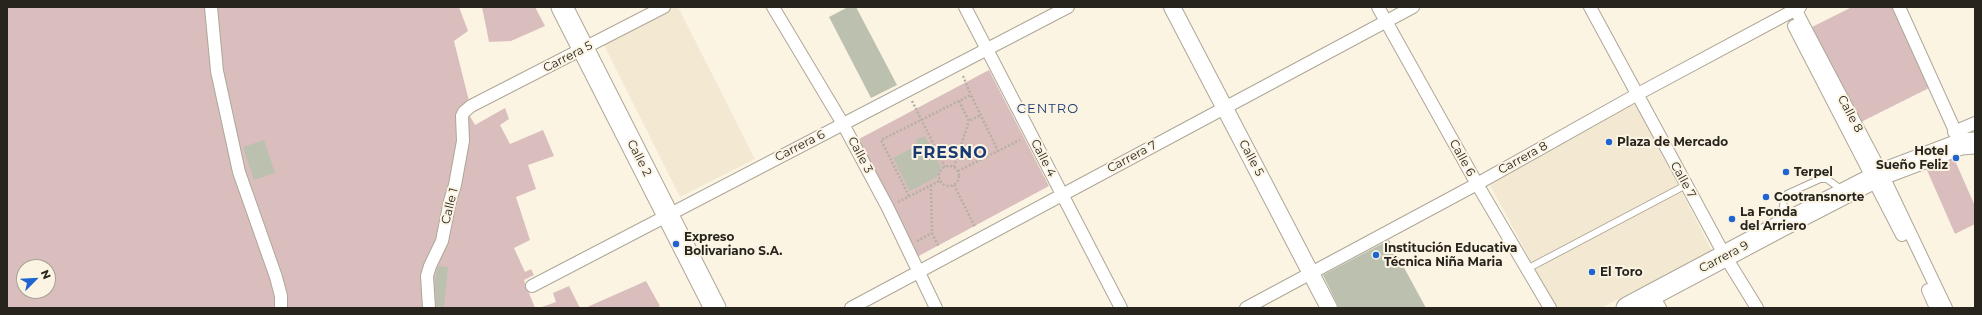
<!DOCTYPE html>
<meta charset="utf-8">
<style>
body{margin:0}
#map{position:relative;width:1982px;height:315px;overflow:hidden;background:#fcf4e3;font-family:Montserrat,sans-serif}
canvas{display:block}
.frame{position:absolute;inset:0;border:8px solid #27241e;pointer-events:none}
.north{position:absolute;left:16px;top:259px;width:40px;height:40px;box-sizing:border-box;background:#fcf4e3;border:1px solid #a7a194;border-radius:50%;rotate:66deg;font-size:11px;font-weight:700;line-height:16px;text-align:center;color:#27241e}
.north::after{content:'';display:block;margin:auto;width:14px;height:18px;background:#1f64d0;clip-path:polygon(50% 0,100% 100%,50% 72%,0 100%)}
</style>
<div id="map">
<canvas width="1982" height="315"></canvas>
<div class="frame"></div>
<div class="north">N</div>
</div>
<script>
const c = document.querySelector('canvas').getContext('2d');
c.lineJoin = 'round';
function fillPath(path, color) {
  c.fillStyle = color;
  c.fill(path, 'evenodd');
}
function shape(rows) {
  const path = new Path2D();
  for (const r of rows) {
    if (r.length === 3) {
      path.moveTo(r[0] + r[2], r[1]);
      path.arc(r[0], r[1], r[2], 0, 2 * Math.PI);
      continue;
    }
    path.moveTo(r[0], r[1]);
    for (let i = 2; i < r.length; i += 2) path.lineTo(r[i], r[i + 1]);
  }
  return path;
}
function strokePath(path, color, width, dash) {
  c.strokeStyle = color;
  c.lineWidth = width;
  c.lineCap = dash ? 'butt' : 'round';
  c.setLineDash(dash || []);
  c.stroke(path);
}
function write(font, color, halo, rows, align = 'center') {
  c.font = font + ' Montserrat,sans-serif';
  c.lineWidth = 4;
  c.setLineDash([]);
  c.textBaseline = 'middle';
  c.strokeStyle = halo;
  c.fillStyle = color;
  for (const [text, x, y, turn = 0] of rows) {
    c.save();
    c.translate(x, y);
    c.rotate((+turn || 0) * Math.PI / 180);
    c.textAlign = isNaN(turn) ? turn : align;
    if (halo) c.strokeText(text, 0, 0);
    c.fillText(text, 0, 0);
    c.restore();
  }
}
fillPath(shape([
 [670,7,678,7,755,159,680,197,602,41],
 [1634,100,1712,251,1601,308,1556,308,1490,185]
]), '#f3e8d1');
fillPath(shape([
 [7,7,459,7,468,31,454,41,469,101,467,111,475,125,505,108,509,119,500,125,510,144,543,130,554,156,528,165,536,189,516,197,530,240,514,248,525,272,531,269,534,275,524,280,535,308,7,308],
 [24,267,48,267,48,291,24,291],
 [482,7,535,7,545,26,511,41,489,42],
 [1852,7,1896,7,1931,87,1859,123,1812,27],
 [989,70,1049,186,915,258,857,140],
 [1953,156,1975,206,1975,224,1955,234,1926,168],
 [646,281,660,306,657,308,585,308],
 [569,286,580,308,539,308,556,302,553,293]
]), '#dabebe');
fillPath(shape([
 [848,7,856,7,897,85,871,98,829,17],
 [925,136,941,167,937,177,910,191,893,158,918,145,915,140],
 [264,140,275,173,254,180,243,147],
 [1389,240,1426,308,1339,308,1323,275],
 [438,266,448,267,444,307,436,306,435,280]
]), '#bbc0af');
const lane = shape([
 [1781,220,1784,199,1787,194,1820,179,1827,179,1842,190],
 [1527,269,1686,185]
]);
const street = shape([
 [211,7,217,71,239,172,276,277,281,296,281,308],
 [773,7,843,124,888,208,936,308],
 [965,7,1121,308],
 [1378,7,1477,184,1550,308],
 [1590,7,1725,256,1757,308],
 [1794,7,1882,174,1946,308],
 [1899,7,1961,144],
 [1794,26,1902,235],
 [1954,132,1975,123],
 [532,286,1068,7],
 [1928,290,1936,308],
 [1652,295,1660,308],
 [429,308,427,276,430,266,442,241,450,201,455,185,463,141,462,116,464,112,471,106,664,7],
 [851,308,1413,7],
 [1246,308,1477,184,1636,95,1800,7]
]);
const secondary = shape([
 [1172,7,1329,308]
]);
const highway = shape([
 [562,7,715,308],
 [1627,308,1781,226,1882,174,1961,144,1975,143]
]);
strokePath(lane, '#aea797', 8);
strokePath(street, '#aea797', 14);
strokePath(secondary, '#aea797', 18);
strokePath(highway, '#aea797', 23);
strokePath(shape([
 [963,76,971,95],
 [912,101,945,167],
 [959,101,969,121,981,115],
 [949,176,10],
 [954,167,969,121],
 [958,171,1020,140],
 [931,185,932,233,939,247],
 [954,185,975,227],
 [909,196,881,140,971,95,998,151],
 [898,202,941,180],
 [917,241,932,233]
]), '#b6b0a2', 2.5, [2, 2]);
strokePath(lane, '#fff', 6);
strokePath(street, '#fff', 12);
strokePath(secondary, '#fff', 16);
strokePath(highway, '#fff', 21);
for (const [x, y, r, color] of [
 [1609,142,4,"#1f64d0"],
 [1956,158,4,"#1f64d0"],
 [1786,172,4,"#1f64d0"],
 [1766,197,4,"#1f64d0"],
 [1732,219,4,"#1f64d0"],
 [676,244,4,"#1f64d0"],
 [1376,255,4,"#1f64d0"],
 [1592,272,4,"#1f64d0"]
]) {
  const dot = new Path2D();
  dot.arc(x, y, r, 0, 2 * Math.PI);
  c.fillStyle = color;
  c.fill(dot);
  strokePath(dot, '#fcf4e3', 1.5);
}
write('12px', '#27241e', '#fcf4e3', [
 ["Carrera 5",568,57,-27],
 ["Calle 8",1850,114,62],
 ["Carrera 6",800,146,-27],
 ["Calle 3",860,155,62],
 ["Carrera 7",1132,157,-28],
 ["Calle 2",639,158,63],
 ["Calle 4",1043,158,63],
 ["Calle 5",1251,158,62],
 ["Calle 6",1462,158,61],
 ["Carrera 8",1523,158,-29],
 ["Calle 7",1683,180,61],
 ["Calle 1",450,206,-76],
 ["Carrera 9",1724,257,-28]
]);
write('bold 12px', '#27241e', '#fcf4e3', [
 ["Plaza de Mercado",1617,142],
 ["Hotel",1948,151,"right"],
 ["Sueño Feliz",1948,165,"right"],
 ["Terpel",1794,172],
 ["Cootransnorte",1774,197],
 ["La Fonda",1740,212],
 ["del Arriero",1740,226],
 ["Expreso",684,237],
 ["Bolivariano S.A.",684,251],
 ["Institución Educativa",1384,248],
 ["Técnica Niña Maria",1384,262],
 ["El Toro",1600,272]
], 'left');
c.letterSpacing = '1px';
write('13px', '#193a70', '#fcf4e3', [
 ["CENTRO",1048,109]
]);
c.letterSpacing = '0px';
c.letterSpacing = '1px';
write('bold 16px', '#193a70', '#fcf4e3', [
 ["FRESNO",950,153]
]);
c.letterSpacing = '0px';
</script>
